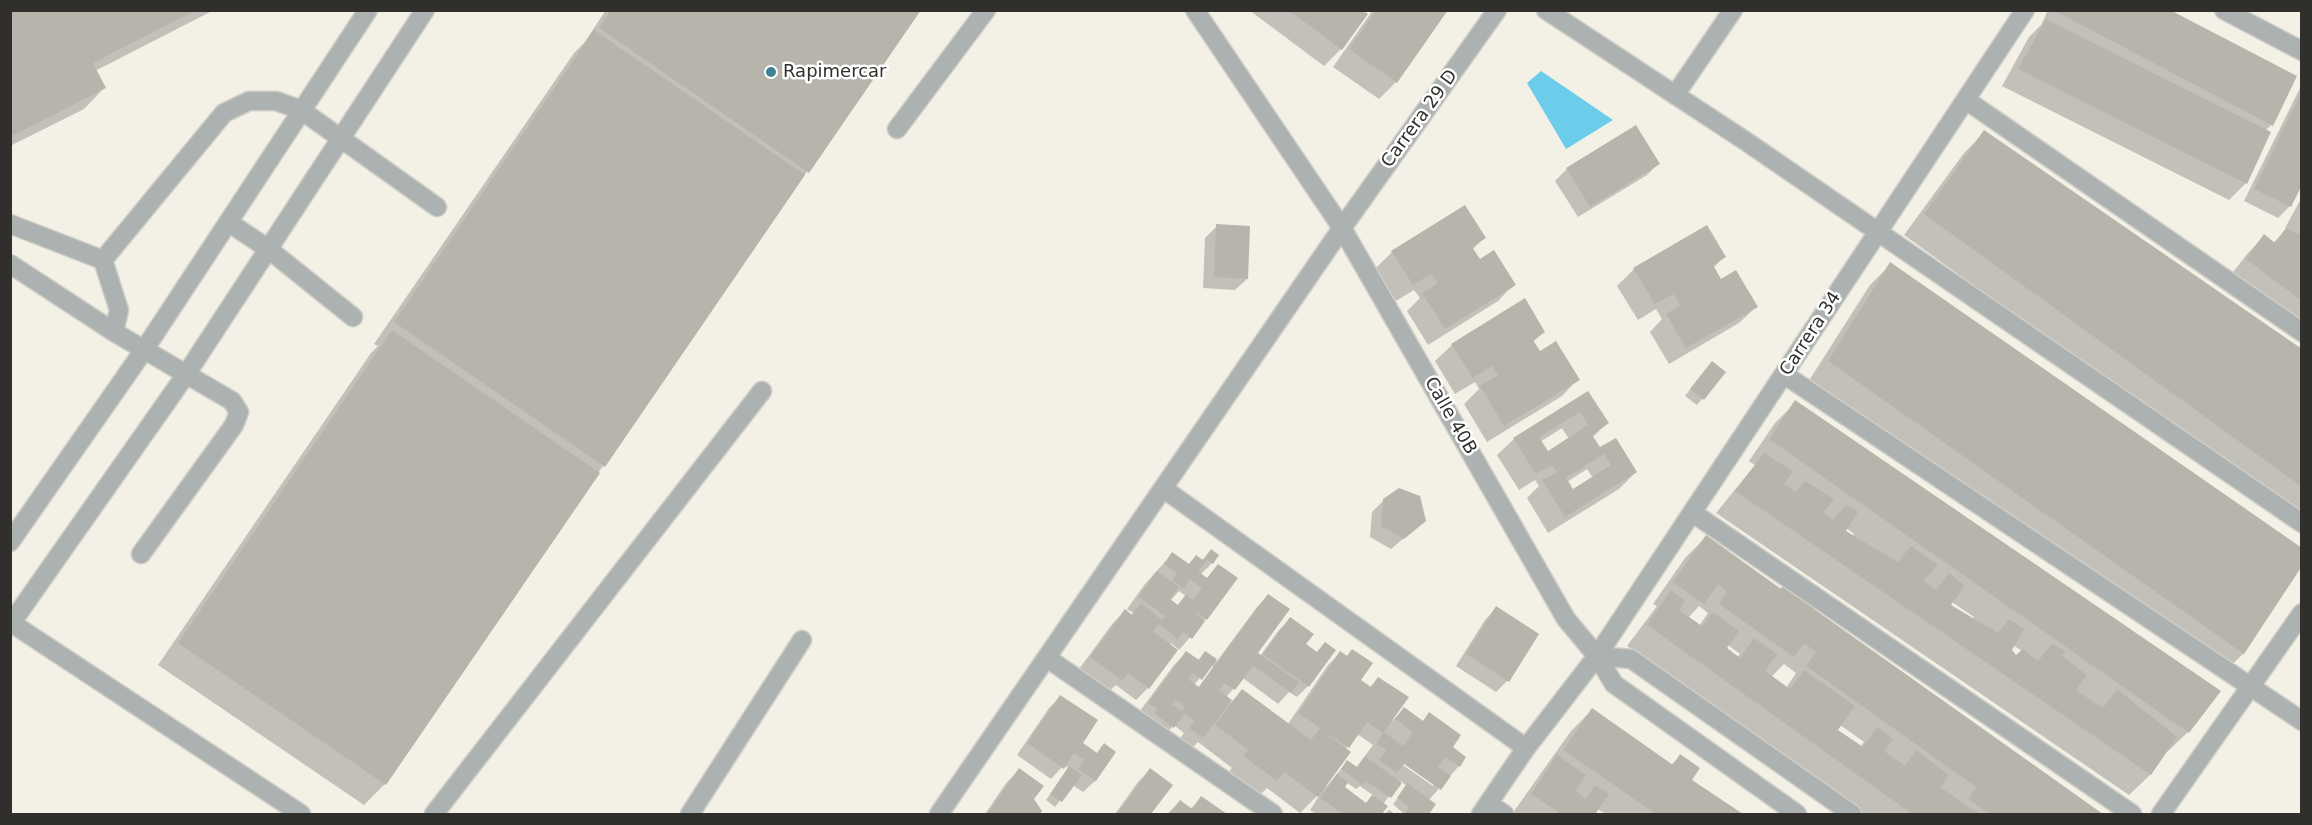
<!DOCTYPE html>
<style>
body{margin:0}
#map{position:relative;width:2312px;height:825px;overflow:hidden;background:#f3f0e6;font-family:"DejaVu Sans",sans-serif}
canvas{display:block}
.frame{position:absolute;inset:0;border:12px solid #302f2c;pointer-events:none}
</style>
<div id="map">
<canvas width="2312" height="825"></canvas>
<div class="frame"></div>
</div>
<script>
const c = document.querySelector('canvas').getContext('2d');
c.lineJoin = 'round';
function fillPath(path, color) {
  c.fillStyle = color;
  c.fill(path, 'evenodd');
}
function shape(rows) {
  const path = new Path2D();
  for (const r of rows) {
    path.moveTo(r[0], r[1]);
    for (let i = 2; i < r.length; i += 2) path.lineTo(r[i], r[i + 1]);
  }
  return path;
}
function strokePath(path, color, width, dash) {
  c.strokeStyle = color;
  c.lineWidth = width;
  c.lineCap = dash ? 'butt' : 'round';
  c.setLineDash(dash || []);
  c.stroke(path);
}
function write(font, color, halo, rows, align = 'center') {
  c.font = font + ' "DejaVu Sans",sans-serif';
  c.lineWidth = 5;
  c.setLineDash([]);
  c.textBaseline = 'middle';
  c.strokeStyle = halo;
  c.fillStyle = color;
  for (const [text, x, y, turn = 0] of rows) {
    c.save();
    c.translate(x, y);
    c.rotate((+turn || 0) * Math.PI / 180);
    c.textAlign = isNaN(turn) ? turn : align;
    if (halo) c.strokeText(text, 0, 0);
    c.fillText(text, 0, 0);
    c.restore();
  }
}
fillPath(shape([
 [1541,71,1613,120,1566,149,1527,83]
]), '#6bcde9');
fillPath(shape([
 [10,10,214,10,95,71,104,88,84,109,10,146],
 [606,10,919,10,598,473,385,784,364,805,158,665,371,353,378,346,374,344,574,53,584,43],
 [1249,10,1360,10,1341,49,1324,66],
 [1373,10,1446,10,1396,82,1379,99,1333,67],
 [2048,10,2167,10,2295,77,2271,125,2265,131,2269,133,2246,183,2229,200,2002,86,2029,37,2041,25],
 [2302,84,2302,181,2290,206,2278,218,2244,201],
 [1985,132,2302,351,2302,523,1904,235,1964,153],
 [1659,163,1647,175,1578,217,1555,181,1567,169],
 [2301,199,2302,199,2302,330,2230,276,2248,253,2264,236,2273,243,2287,229,2285,228],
 [1217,226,1247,279,1235,290,1203,288,1205,238],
 [1484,238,1472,250,1479,261,1514,284,1498,301,1428,345,1407,311,1420,298,1414,290,1396,301,1376,268,1392,252],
 [1724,257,1713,268,1720,281,1756,307,1739,323,1669,364,1650,332,1662,319,1656,309,1638,320,1617,286,1634,269],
 [1891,264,2302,563,2243,654,2222,674,1808,382,1870,285],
 [1544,332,1533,342,1539,353,1578,379,1562,396,1487,442,1464,404,1479,389,1475,382,1455,394,1435,361,1452,345],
 [1706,369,1724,372,1697,405,1685,396],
 [1588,393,1607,423,1592,438,1599,450,1636,472,1619,489,1548,533,1527,498,1539,486,1535,480,1519,490,1497,455,1514,439],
 [1562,428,1569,439,1547,453,1540,442],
 [1587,469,1593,478,1572,491,1567,482],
 [1796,402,2188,732,2167,752,2165,751,2150,775,2129,795,1716,513,1755,465,1749,461,1775,423],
 [1846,528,1854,534,1853,536,1845,531],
 [1952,602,1974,617,1972,619,1949,606],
 [2013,645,2022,651,2016,658,2010,650],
 [1384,500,1424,521,1391,549,1370,537,1372,512],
 [1706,537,1779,590,1788,581,1812,609,2101,814,1863,814,1627,646,1657,606,1653,604,1685,558],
 [1699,606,1708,613,1699,626,1688,618],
 [1728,645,1740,654,1737,657,1725,649],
 [1784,664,1796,673,1786,688,1771,677],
 [1840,725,1864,742,1860,747,1836,730],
 [1211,551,1212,563,1200,575,1206,579,1219,565,1206,619,1179,650,1171,643,1169,646,1176,651,1148,688,1136,700,1116,685,1109,691,1079,669,1113,623,1125,611,1131,616,1133,613,1127,609,1145,584,1172,554,1188,565,1196,557,1201,561],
 [1179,591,1186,596,1177,606,1170,601],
 [1268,595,1256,654,1260,656,1279,630,1290,619,1304,645,1308,686,1297,697,1289,692,1278,704,1243,678,1226,697,1231,702,1242,691,1288,724,1328,665,1340,653,1346,657,1352,651,1359,681,1369,688,1378,679,1391,720,1392,721,1404,709,1422,722,1430,714,1450,748,1459,766,1428,801,1434,805,1427,814,1404,814,1393,804,1407,786,1401,781,1383,804,1386,806,1380,814,1316,814,1310,810,1319,796,1318,795,1300,813,1267,788,1259,796,1228,773,1232,768,1198,742,1191,749,1179,740,1184,733,1174,725,1161,739,1137,715,1174,665,1186,653,1197,661,1206,652,1217,661,1257,607],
 [1211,665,1213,667,1198,688,1194,685],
 [1357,734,1373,745,1356,768,1342,768,1326,787,1325,786,1345,750],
 [1399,758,1434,784,1433,786,1397,761],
 [1346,782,1356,789,1360,786,1374,796,1365,804,1342,788],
 [1496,608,1507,681,1496,692,1456,666,1485,620],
 [1060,697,1080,743,1096,754,1104,745,1114,752,1095,781,1083,792,1072,785,1055,807,1046,800,1069,768,1064,765,1051,779,1017,755,1049,708],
 [1592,710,1671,765,1680,756,1690,780,1740,814,1606,814,1597,809,1594,813,1596,814,1512,814,1571,731],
 [1019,770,1032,799,1040,811,1038,814,985,814,1007,782],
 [1150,770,1171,785,1150,814,1115,814,1138,782],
 [1202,798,1224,814,1167,814,1180,802,1190,809],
 [1389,810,1395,814,1385,814]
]), '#0003');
fillPath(shape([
 [10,10,196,10,93,63,106,88,10,137],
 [611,10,921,10,809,173,599,28],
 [1288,10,1363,10,1368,14,1342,50],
 [1376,10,1448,10,1397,83,1349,49],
 [2053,10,2170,10,2297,76,2273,126],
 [2046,19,2271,132,2247,184,2018,69],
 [594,30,805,175,605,467,394,322],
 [2302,91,2302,185,2291,207,2254,189],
 [1636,125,1660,164,1590,207,1566,168],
 [1984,130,2302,349,2302,487,1924,214],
 [1465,205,1486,238,1472,247,1480,259,1494,250,1516,285,1445,329,1422,293,1438,283,1431,274,1413,285,1391,251],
 [1216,224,1250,226,1248,279,1214,277],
 [1707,225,1726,257,1713,265,1721,279,1736,270,1758,307,1686,348,1666,314,1680,305,1673,294,1655,304,1633,268],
 [2286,228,2302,236,2302,301,2246,259,2264,234,2275,243],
 [1890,262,2302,548,2302,566,2244,654,1828,361],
 [1525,298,1545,332,1533,340,1540,351,1556,341,1580,380,1504,426,1480,386,1498,375,1492,366,1473,378,1451,344],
 [392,330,600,473,386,785,178,643],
 [1712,361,1726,372,1704,400,1690,389],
 [1588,391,1609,423,1592,435,1600,447,1616,438,1637,472,1565,517,1542,480,1557,472,1552,465,1536,474,1513,438],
 [1580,412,1588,425,1548,451,1539,437],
 [1604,454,1611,465,1573,489,1566,478],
 [1795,400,2221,691,2189,733,1769,439],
 [1764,453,1793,471,1784,484,1796,492,1805,481,1834,499,1823,513,1833,520,1846,505,1858,512,1846,531,1898,562,1911,546,1938,565,1923,581,1936,590,1949,573,1965,586,1951,605,1998,633,2009,619,2024,629,2012,650,2016,655,2023,649,2038,661,2052,644,2065,651,2062,656,2087,675,2076,690,2103,708,2117,689,2177,737,2151,775,1735,491],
 [1399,488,1420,496,1426,521,1404,539,1381,526,1383,499],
 [1706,535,1781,589,1788,580,1820,602,1814,609,2103,814,1990,814,1968,799,1976,787,1806,666,1816,652,1804,643,1794,657,1719,604,1727,592,1718,584,1704,604,1673,582],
 [1211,549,1219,555,1213,564,1207,560,1198,571,1207,578,1218,564,1238,578,1207,620,1197,613,1196,614,1205,621,1192,639,1183,632,1178,639,1158,624,1153,631,1178,650,1149,689,1128,673,1122,681,1090,657,1125,609,1132,615,1141,603,1162,620,1165,616,1138,597,1157,571,1179,587,1170,599,1178,605,1186,594,1193,600,1202,588,1190,579,1184,589,1172,580,1177,573,1164,564,1172,552,1189,564,1196,555,1203,560],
 [1671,590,1685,601,1679,610,1702,626,1713,612,1739,631,1727,648,1740,658,1754,638,1777,654,1765,671,1790,689,1804,670,1855,706,1838,730,1863,747,1877,727,1893,739,1884,751,1905,766,1916,750,1949,775,1940,787,1979,814,1912,814,1647,625],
 [1268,594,1290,609,1258,653,1299,682,1291,693,1253,666,1235,690,1224,683,1219,690,1232,700,1203,738,1189,728,1195,721,1185,713,1174,728,1154,713,1157,709,1148,703,1186,651,1199,660,1205,651,1217,659,1202,680,1193,673,1188,679,1199,687],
 [1176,700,1185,707,1182,711,1172,704],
 [1496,606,1539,634,1509,682,1466,654],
 [1290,617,1314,634,1306,644,1317,652,1325,642,1336,650,1309,687,1263,654],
 [1352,649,1373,663,1361,680,1371,687,1378,677,1409,697,1384,732,1403,746,1413,732,1395,719,1404,707,1423,721,1429,712,1461,735,1453,747,1466,757,1460,767,1446,757,1438,767,1451,776,1441,790,1404,764,1397,773,1379,760,1386,750,1376,744,1383,733,1367,722,1349,748,1324,732,1351,752,1318,797,1284,772,1277,781,1243,756,1248,750,1215,725,1242,689,1311,740,1320,728,1298,713,1340,651,1347,656],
 [1060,695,1098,720,1083,743,1097,753,1104,743,1116,752,1096,781,1078,769,1084,760,1074,753,1064,769,1027,743],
 [1592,708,1673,765,1680,754,1700,768,1692,780,1743,814,1656,814,1563,750],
 [1557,755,1586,775,1576,791,1586,799,1595,785,1609,794,1596,813,1599,814,1561,814,1531,794],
 [1365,756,1402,783,1391,798,1366,781,1363,785,1341,769,1347,760,1357,767],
 [1069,766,1082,775,1062,802,1050,794],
 [1019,768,1044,786,1034,799,1042,811,1040,814,987,814],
 [1150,768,1173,785,1151,814,1117,814],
 [1337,774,1348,782,1345,787,1366,803,1372,795,1388,806,1382,814,1343,814,1320,798],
 [1407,783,1436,804,1429,814,1404,814,1409,807,1397,798],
 [1201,796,1227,814,1169,814,1180,800,1192,809]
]), '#b7b5ab');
const minor = shape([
 [1195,10,1342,228,1566,619,1597,656,1614,684,1797,814],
 [1546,10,1747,142,2302,523],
 [2224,10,2302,51],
 [1675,95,1733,10],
 [1966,100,2302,332],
 [897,129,986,10],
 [228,222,267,248,353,317],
 [10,224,103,260,224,113,249,101,276,101,301,110,437,207],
 [103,260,119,310,114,332],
 [10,264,114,332,232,401,239,412,234,425,141,554],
 [1785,375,2302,721],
 [1164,489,1526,748],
 [1693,513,2132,814],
 [10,542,144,350,368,10],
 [10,622,301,814],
 [10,625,187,373,425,10],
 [1597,656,1631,659,1852,814],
 [1047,658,1273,814],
 [1488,804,1504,814],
 [434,814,762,391],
 [690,814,802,640],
 [939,814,1342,228,1497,10],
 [1481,814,1526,748,1597,656,2025,10],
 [2161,814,2302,613]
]);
strokePath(minor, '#d0cdc5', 21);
strokePath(minor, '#acb1b2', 18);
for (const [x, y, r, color] of [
 [771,72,6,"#3f8092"]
]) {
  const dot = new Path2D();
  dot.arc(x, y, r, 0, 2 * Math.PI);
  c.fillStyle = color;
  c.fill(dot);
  strokePath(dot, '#fff', 2);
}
write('18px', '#302f2c', '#fff', [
 ["Rapimercar",783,72]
], 'left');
write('18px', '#302f2c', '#fff', [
 ["Carrera 29 D",1420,119,-54],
 ["Carrera 34",1811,334,-57],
 ["Calle 40B",1450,416,60]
]);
</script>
